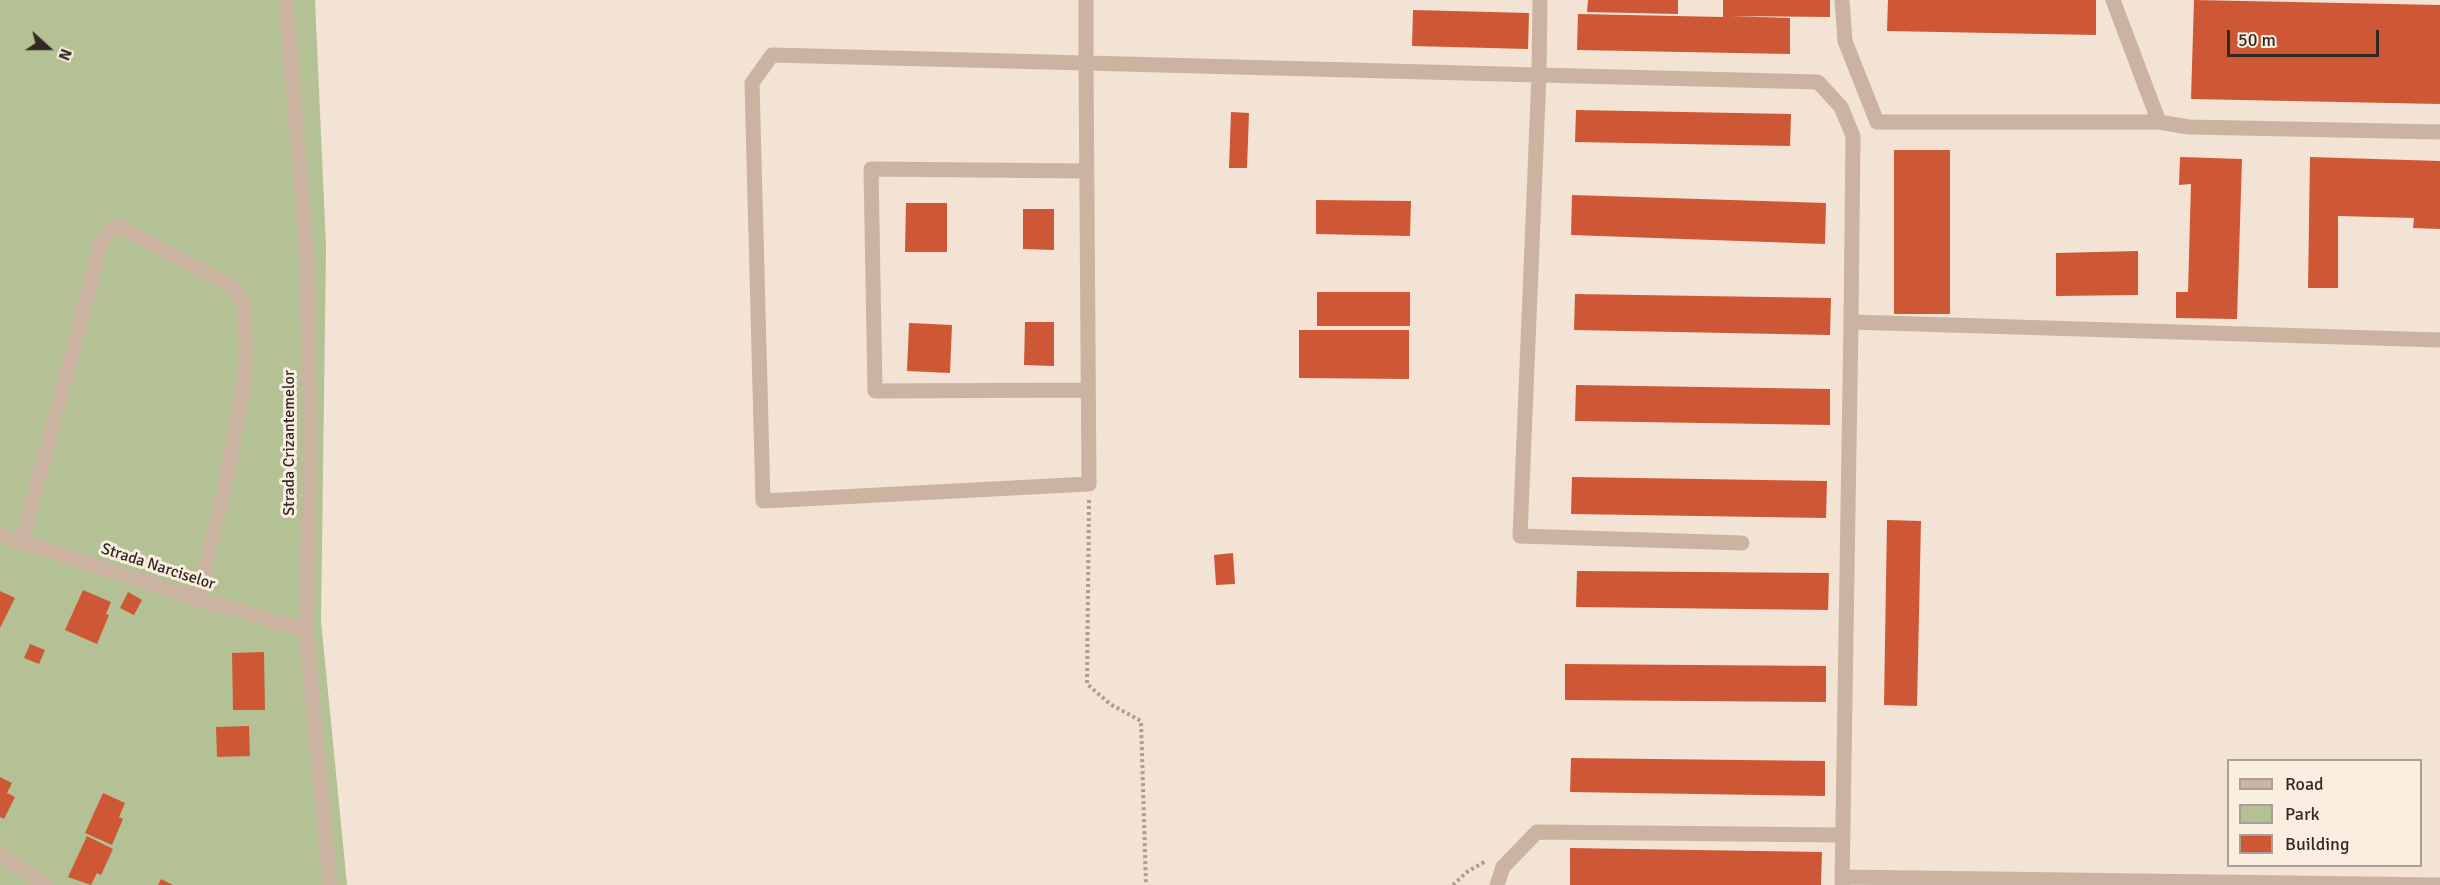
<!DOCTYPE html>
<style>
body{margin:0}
#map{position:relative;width:2440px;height:885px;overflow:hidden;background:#f2e3d4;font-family:Signika,sans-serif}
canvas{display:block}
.legend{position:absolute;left:2227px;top:759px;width:195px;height:108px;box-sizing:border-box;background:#faeee1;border:2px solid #ab9f95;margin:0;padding:8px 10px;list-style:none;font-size:18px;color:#342824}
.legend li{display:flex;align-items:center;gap:12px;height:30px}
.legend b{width:30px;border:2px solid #ab9f95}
.north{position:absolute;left:18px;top:18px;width:60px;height:60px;-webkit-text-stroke:4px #faeee1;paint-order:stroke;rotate:111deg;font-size:16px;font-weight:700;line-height:24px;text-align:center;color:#342824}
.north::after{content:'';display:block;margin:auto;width:21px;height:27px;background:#342824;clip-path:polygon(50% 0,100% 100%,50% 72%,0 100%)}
.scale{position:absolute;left:2227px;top:30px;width:152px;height:27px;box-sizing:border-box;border:3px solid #342824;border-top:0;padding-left:8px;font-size:18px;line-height:21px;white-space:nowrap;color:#342824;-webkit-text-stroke:4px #faeee1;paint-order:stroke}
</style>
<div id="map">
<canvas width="2440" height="885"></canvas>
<ul class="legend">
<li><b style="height:8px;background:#cab3a0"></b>Road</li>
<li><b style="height:16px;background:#b3c194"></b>Park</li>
<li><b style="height:16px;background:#ce5836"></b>Building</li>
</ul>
<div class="north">N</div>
<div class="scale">50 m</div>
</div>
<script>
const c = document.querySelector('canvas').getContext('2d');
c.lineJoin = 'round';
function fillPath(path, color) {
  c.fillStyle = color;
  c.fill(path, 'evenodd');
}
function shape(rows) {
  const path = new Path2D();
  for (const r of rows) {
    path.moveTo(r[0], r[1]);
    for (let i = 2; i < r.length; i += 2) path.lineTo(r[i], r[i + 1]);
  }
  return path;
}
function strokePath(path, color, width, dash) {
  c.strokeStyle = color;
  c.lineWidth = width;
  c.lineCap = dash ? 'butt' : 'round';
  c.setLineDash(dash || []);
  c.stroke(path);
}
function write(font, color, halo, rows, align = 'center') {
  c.font = font + ' Signika,sans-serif';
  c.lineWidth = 6;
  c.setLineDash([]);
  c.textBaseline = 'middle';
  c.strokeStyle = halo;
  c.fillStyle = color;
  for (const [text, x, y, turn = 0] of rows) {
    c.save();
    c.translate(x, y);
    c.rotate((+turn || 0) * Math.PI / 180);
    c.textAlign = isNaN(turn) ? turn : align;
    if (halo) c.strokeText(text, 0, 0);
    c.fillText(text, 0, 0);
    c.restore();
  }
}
fillPath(shape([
 [0,0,315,0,326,247,321,621,347,885,0,885]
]), '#b3c194');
fillPath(shape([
 [1588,0,1678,0,1678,14,1587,12],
 [1723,0,1830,0,1830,17,1730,16,1790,18,1790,54,1577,50,1578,14,1723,17],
 [1888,0,2096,0,2096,35,1887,31],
 [2194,0,2440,5,2440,104,2191,99],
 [1413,10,1529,13,1528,49,1412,46],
 [1576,110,1791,114,1790,146,1575,142],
 [1231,112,1249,113,1247,168,1229,168],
 [1894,150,1950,150,1950,314,1894,314],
 [2180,157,2242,159,2237,319,2176,318,2176,292,2188,292,2191,184,2179,185],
 [2310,157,2440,161,2440,229,2413,228,2414,218,2338,216,2338,288,2308,288],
 [1572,195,1826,203,1825,244,1571,235],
 [1316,200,1411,201,1410,236,1316,234],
 [906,203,947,203,947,252,905,252],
 [1023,209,1054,209,1054,250,1023,249],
 [2138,251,2138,295,2056,296,2056,253],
 [1317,292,1410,292,1410,326,1317,326],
 [1575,294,1831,298,1830,335,1574,330],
 [1025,322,1054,322,1054,366,1024,365],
 [909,323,952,325,950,373,907,371],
 [1299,330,1409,330,1409,379,1299,378],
 [1576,385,1830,389,1830,425,1575,421],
 [1572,477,1827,481,1826,518,1571,514],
 [1887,520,1921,521,1917,706,1884,705],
 [1233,553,1235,584,1216,585,1214,555],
 [1577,571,1829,573,1828,610,1576,607],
 [83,590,111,602,106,614,109,615,97,644,65,630],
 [0,591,15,598,0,628],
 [128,592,142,600,134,615,120,608],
 [30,644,45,650,39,664,24,658],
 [264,652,265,710,233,710,232,653],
 [1565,664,1826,666,1826,702,1565,700],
 [249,726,250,756,217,757,216,727],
 [1571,758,1825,761,1825,796,1570,792],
 [0,777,12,783,7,793,15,797,4,819,0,817],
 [103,793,125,803,119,817,123,819,112,845,85,833],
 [87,836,113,849,101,875,97,873,91,885,68,877],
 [1570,848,1822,852,1821,885,1570,885],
 [161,879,173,885,158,885]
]), '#ce5836');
strokePath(shape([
 [1089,500,1087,684,1110,704,1141,721,1146,885],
 [1453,885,1467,872,1486,861]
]), '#b69c8a', 4, [3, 3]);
strokePath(shape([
 [286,0,307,258,310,443,306,630,330,885],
 [1086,0,1086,63,1089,484,763,501,752,83,772,55,1086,63,1539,75,1818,82,1841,107,1853,136,1851,322],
 [1540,0,1539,75,1520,536,1742,543],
 [1842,0,1845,41,1877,122,2159,122],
 [2113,0,2159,122,2189,127,2440,132],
 [1087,171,871,169,875,391,1088,390],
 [0,535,197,599,306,630],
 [22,542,101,243,111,229,120,227,233,287,244,303,246,352,244,383,224,492,197,599],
 [0,854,45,885],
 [1842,877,2440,885],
 [1497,885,1503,867,1537,832,1843,835],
 [1842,885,1851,322,2440,340]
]), '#cab3a0', 15);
write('16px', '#342824', '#faeee1', [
 ["Strada Crizantemelor",290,443,-90],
 ["Strada Narciselor",158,567,18]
]);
</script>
